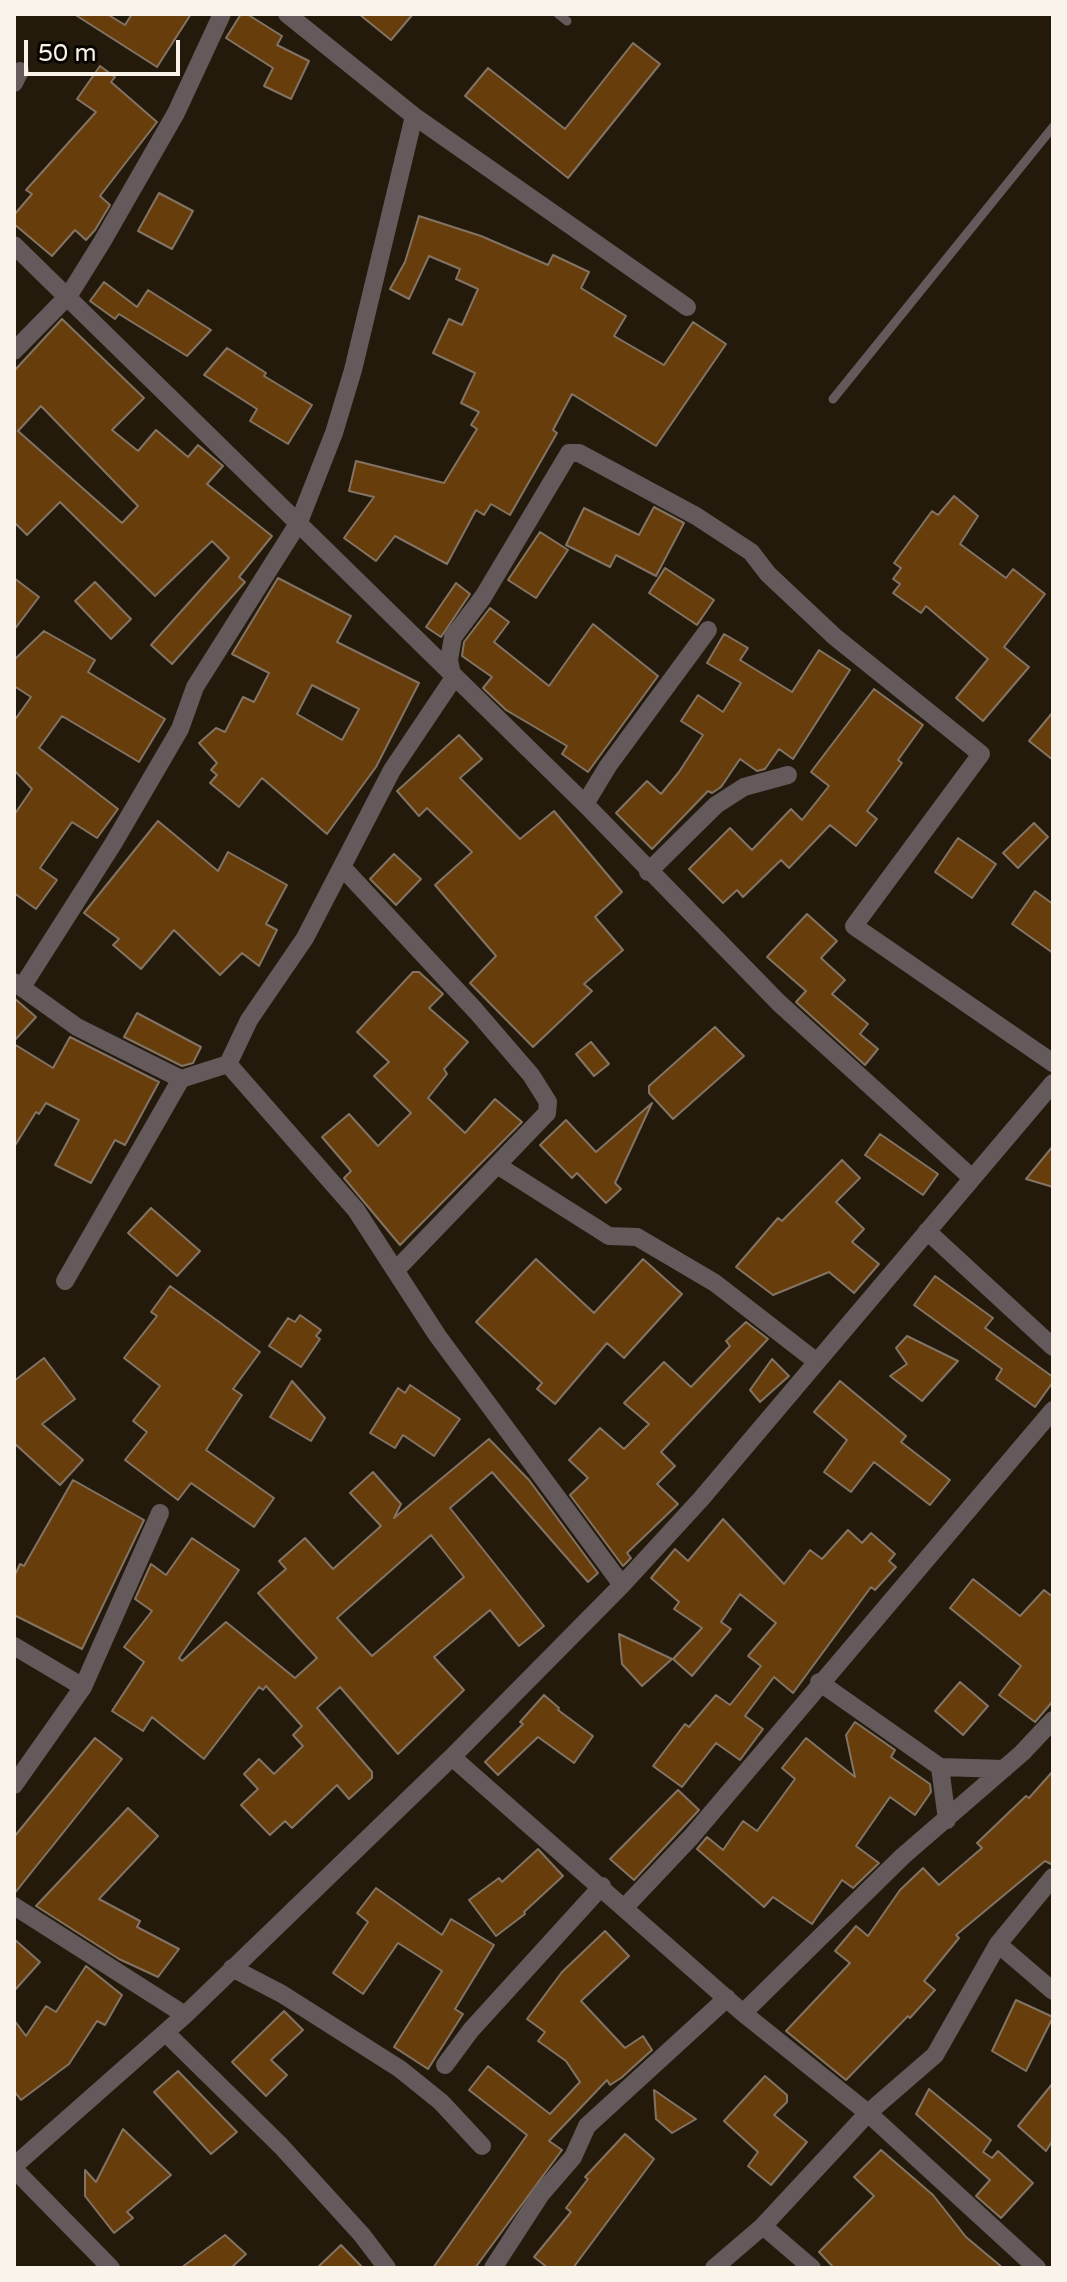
<!DOCTYPE html>
<style>
body{margin:0}
#map{position:relative;width:1067px;height:2282px;overflow:hidden;background:#231a0b;font-family:"Varela Round",sans-serif}
canvas{display:block}
.frame{position:absolute;inset:0;border:16px solid #f9f3e9;pointer-events:none}
.scale{position:absolute;left:24px;top:40px;width:156px;height:36px;box-sizing:border-box;border:4px solid #f9f3e9;border-top:0;padding-left:10px;font-size:24px;line-height:28px;white-space:nowrap;color:#f9f3e9;-webkit-text-stroke:6px #090602;paint-order:stroke}
</style>
<div id="map">
<canvas width="1067" height="2282"></canvas>
<div class="frame"></div>
<div class="scale">50 m</div>
</div>
<script>
const c = document.querySelector('canvas').getContext('2d');
c.lineJoin = 'round';
function fillPath(path, color) {
  c.fillStyle = color;
  c.fill(path, 'evenodd');
}
function shape(rows) {
  const path = new Path2D();
  for (const r of rows) {
    path.moveTo(r[0], r[1]);
    for (let i = 2; i < r.length; i += 2) path.lineTo(r[i], r[i + 1]);
  }
  return path;
}
function strokePath(path, color, width, dash) {
  c.strokeStyle = color;
  c.lineWidth = width;
  c.lineCap = dash ? 'butt' : 'round';
  c.setLineDash(dash || []);
  c.stroke(path);
}
const building = shape([
 [74,14,107,14,125,25,132,14,191,14,157,67,74,14],
 [241,14,247,14,282,36,277,45,309,61,291,99,264,86,273,68,226,38,241,14],
 [359,14,413,14,391,40,359,14],
 [633,43,660,64,568,178,465,96,488,68,565,129,633,43],
 [100,66,115,77,111,82,157,122,100,196,110,205,95,230,86,240,75,230,52,256,14,224,14,215,32,194,26,190,96,112,77,99,100,66],
 [159,193,193,211,172,249,138,231,159,193],
 [419,216,481,236,548,265,553,255,589,272,581,288,626,316,614,336,664,365,693,322,726,344,656,446,572,394,553,430,557,433,510,515,491,504,484,515,476,510,447,564,395,536,376,561,344,538,374,497,349,491,356,461,444,483,477,429,471,425,479,412,461,403,475,373,433,353,449,319,462,325,478,289,456,279,460,269,429,256,409,299,390,289,405,262,419,216],
 [104,282,137,307,148,290,211,330,187,356,119,314,115,319,90,301,104,282],
 [62,319,144,398,112,430,138,451,156,430,188,457,198,445,223,466,207,484,272,536,239,577,245,582,172,664,151,645,229,558,212,541,155,596,60,502,27,535,14,522,14,371,62,319],
 [41,406,138,506,122,523,18,431,41,406],
 [227,348,266,373,264,376,312,405,288,444,250,421,257,409,204,375,227,348],
 [954,496,978,516,960,544,1006,578,1013,569,1045,594,1004,647,1029,667,983,721,956,698,988,659,926,606,921,613,893,593,900,584,893,579,901,568,894,563,932,511,938,515,954,496],
 [654,507,684,523,656,576,616,555,610,567,566,545,584,508,639,535,654,507],
 [540,532,568,550,536,598,508,580,540,532],
 [665,568,714,600,697,625,649,593,665,568],
 [14,578,39,597,14,630,14,578],
 [278,578,351,616,337,642,419,683,376,767,327,834,262,778,239,807,210,783,217,775,211,770,217,763,199,743,216,728,225,732,243,697,254,702,269,673,232,654,278,578],
 [312,685,359,709,342,740,297,714,312,685],
 [95,582,131,619,111,639,75,601,95,582],
 [456,583,470,594,441,637,426,627,456,583],
 [490,608,509,622,494,642,549,686,593,624,658,676,588,772,562,754,567,746,506,710,483,688,492,677,462,656,464,642,490,608],
 [44,631,95,660,88,672,165,719,139,762,62,716,39,748,118,809,97,838,72,822,40,868,57,880,36,909,14,893,14,815,32,789,14,770,14,721,31,697,14,686,14,660,44,631],
 [724,634,748,648,740,660,792,692,819,650,850,670,793,759,779,749,765,769,757,771,740,759,721,787,712,793,708,791,652,849,616,813,647,781,661,794,679,772,703,735,681,721,698,695,723,712,741,683,707,663,724,634],
 [874,689,923,725,898,760,902,763,867,811,877,819,856,846,830,825,789,868,781,860,743,897,737,890,723,903,689,869,730,828,752,850,791,809,802,820,829,786,811,772,874,689],
 [1053,712,1053,760,1029,741,1053,712],
 [459,735,482,759,460,778,520,839,554,811,622,892,595,917,623,950,584,984,592,991,533,1047,470,983,496,956,435,885,472,852,427,808,419,816,397,791,459,735],
 [158,821,218,871,228,852,287,885,266,924,277,930,259,966,242,953,220,975,174,930,141,969,113,945,119,939,84,913,158,821],
 [1034,823,1048,837,1018,868,1003,853,1034,823],
 [958,838,996,864,972,898,935,872,958,838],
 [394,854,421,879,396,905,370,879,394,854],
 [1035,891,1053,904,1053,953,1012,924,1035,891],
 [807,914,837,941,821,958,845,980,832,994,868,1024,860,1034,878,1049,865,1065,796,1002,806,991,767,957,807,914],
 [413,972,419,972,443,994,429,1008,468,1042,444,1069,447,1074,428,1098,465,1133,495,1099,522,1122,400,1245,344,1178,351,1171,322,1137,349,1114,378,1146,411,1113,374,1076,389,1062,357,1032,413,972],
 [14,998,36,1017,14,1041,14,998],
 [137,1013,201,1047,193,1063,182,1066,124,1037,137,1013],
 [715,1027,744,1056,673,1119,649,1093,649,1086,715,1027],
 [70,1037,159,1082,125,1145,115,1140,91,1183,55,1165,79,1120,46,1103,39,1114,36,1112,14,1147,14,1044,53,1068,70,1037],
 [591,1042,609,1064,594,1076,576,1054,591,1042],
 [652,1103,615,1183,621,1189,606,1203,577,1173,572,1178,540,1145,566,1120,596,1152,652,1103],
 [880,1134,938,1174,923,1195,865,1155,880,1134],
 [1053,1146,1053,1187,1026,1179,1053,1146],
 [842,1160,860,1178,836,1202,864,1229,852,1242,879,1264,854,1293,829,1272,773,1295,736,1267,778,1218,782,1221,842,1160],
 [151,1208,200,1251,177,1276,128,1233,151,1208],
 [536,1259,594,1313,643,1259,682,1294,624,1358,607,1343,555,1404,537,1389,542,1383,476,1322,536,1259],
 [935,1276,993,1318,985,1328,1053,1377,1053,1382,1035,1407,996,1379,1002,1369,914,1305,935,1276],
 [170,1286,260,1352,233,1389,242,1395,206,1450,274,1498,254,1527,191,1483,178,1500,125,1460,147,1432,133,1421,160,1386,124,1358,157,1316,151,1312,170,1286],
 [300,1315,321,1330,316,1336,320,1339,301,1367,269,1346,288,1318,295,1322,300,1315],
 [746,1322,768,1339,661,1452,675,1466,657,1484,678,1504,627,1553,631,1558,623,1566,570,1495,588,1478,569,1460,600,1428,624,1449,649,1424,624,1403,664,1362,691,1387,730,1346,726,1341,746,1322],
 [907,1336,958,1361,922,1401,890,1376,907,1364,896,1348,907,1336],
 [44,1358,75,1399,42,1424,83,1460,60,1485,14,1443,14,1381,44,1358],
 [772,1359,789,1376,760,1402,750,1390,772,1359],
 [292,1381,325,1418,311,1441,270,1417,292,1381],
 [840,1381,906,1436,901,1442,950,1480,930,1505,874,1462,851,1492,824,1472,847,1440,814,1412,840,1381],
 [410,1385,460,1419,434,1456,403,1435,395,1448,370,1433,398,1388,405,1393,410,1385],
 [489,1439,529,1480,598,1573,588,1582,492,1472,450,1508,544,1626,519,1646,490,1610,434,1657,464,1690,398,1754,340,1687,317,1708,372,1772,372,1778,349,1799,337,1785,292,1828,285,1821,270,1835,241,1805,258,1789,244,1774,259,1759,274,1774,303,1746,293,1735,302,1726,266,1686,263,1690,259,1687,204,1759,152,1717,143,1731,112,1711,144,1662,124,1647,152,1611,135,1599,151,1564,166,1575,192,1538,239,1570,179,1658,182,1661,226,1622,295,1678,317,1658,258,1593,286,1569,279,1561,305,1538,333,1569,381,1526,350,1493,373,1472,401,1504,394,1518,489,1439],
 [431,1535,464,1577,372,1656,337,1618,431,1535],
 [73,1480,144,1520,82,1649,14,1615,14,1577,20,1564,24,1566,73,1480],
 [723,1519,784,1584,810,1550,822,1559,848,1530,862,1543,871,1533,895,1554,889,1561,896,1567,875,1590,871,1587,793,1693,774,1677,745,1716,763,1729,740,1760,716,1743,682,1787,653,1766,685,1724,689,1727,716,1695,730,1705,761,1666,748,1656,776,1623,740,1594,721,1622,731,1629,692,1676,673,1659,702,1628,674,1609,679,1602,651,1578,675,1549,688,1561,723,1519],
 [973,1579,1020,1616,1044,1590,1053,1597,1053,1701,1035,1722,999,1695,1021,1666,950,1608,973,1579],
 [619,1634,672,1659,642,1686,622,1664,619,1634],
 [960,1682,988,1706,963,1735,935,1711,960,1682],
 [544,1695,559,1708,558,1710,593,1736,574,1763,538,1737,498,1775,485,1762,523,1724,520,1722,544,1695],
 [855,1722,895,1750,891,1757,930,1784,931,1792,915,1815,890,1797,856,1846,879,1863,853,1888,842,1880,812,1924,773,1897,764,1907,697,1849,707,1837,723,1850,743,1821,757,1831,795,1779,782,1768,806,1738,855,1777,846,1735,855,1722],
 [95,1738,122,1759,14,1894,14,1837,95,1738],
 [1053,1771,1053,1865,1045,1861,956,1935,959,1938,924,1981,935,1990,910,2018,908,2016,846,2080,786,2031,850,1963,835,1951,856,1926,868,1936,900,1890,923,1868,939,1885,982,1848,977,1843,1026,1796,1029,1798,1053,1771],
 [678,1790,699,1810,634,1880,610,1859,678,1790],
 [128,1808,158,1836,99,1899,140,1921,137,1927,179,1949,158,1977,119,1959,36,1906,128,1808],
 [538,1849,563,1876,524,1912,525,1914,496,1936,469,1900,499,1878,502,1882,538,1849],
 [376,1888,442,1935,451,1919,494,1945,455,2009,463,2014,428,2069,394,2047,442,1971,398,1943,363,1994,333,1973,368,1922,357,1913,376,1888],
 [605,1931,629,1956,581,2001,625,2048,643,2036,652,2050,621,2078,610,2085,607,2080,549,2141,562,2150,475,2268,433,2268,527,2135,469,2090,488,2066,550,2114,580,2082,566,2061,538,2041,545,2032,527,2019,562,1972,605,1931],
 [14,1939,40,1962,14,1991,14,1939],
 [86,1966,122,1995,105,2025,97,2021,69,2064,21,2100,14,2091,14,2020,26,2036,46,2006,56,2012,86,1966],
 [1016,2000,1053,2017,1026,2071,992,2051,1016,2000],
 [284,2011,303,2030,271,2060,287,2075,266,2096,232,2062,284,2011],
 [178,2071,237,2132,211,2154,154,2092,178,2071],
 [765,2076,787,2095,787,2102,774,2115,807,2142,771,2185,748,2166,758,2152,724,2121,765,2076],
 [1053,2083,1053,2140,1046,2151,1018,2126,1053,2083],
 [929,2089,991,2140,983,2152,992,2158,998,2151,1033,2183,1001,2218,976,2196,990,2180,916,2114,929,2089],
 [654,2090,696,2119,672,2133,656,2119,654,2090],
 [123,2129,171,2175,127,2212,133,2218,114,2233,85,2196,85,2170,96,2182,123,2129],
 [625,2134,654,2159,573,2268,548,2268,534,2257,571,2212,566,2208,588,2179,585,2177,625,2134],
 [881,2150,933,2195,966,2237,1003,2268,834,2268,819,2252,874,2196,854,2177,881,2150],
 [225,2235,246,2254,231,2268,181,2268,225,2235],
 [341,2245,363,2268,317,2268,341,2245]
]);
fillPath(building, '#673e0b');
strokePath(building, '#837364', 2);
strokePath(shape([
 [558,14,567,21],
 [833,399,1053,127]
]), '#645a5b', 9);
strokePath(shape([
 [287,14,414,116,687,307],
 [14,83,20,71],
 [14,245,585,804,779,1003,972,1178],
 [14,351,69,295,102,242,176,113,222,14],
 [585,804,608,766,708,630],
 [342,867,475,1010,531,1075,548,1102,547,1113,396,1270],
 [648,872,716,805,744,787,788,775],
 [14,982,77,1027,181,1079,228,1064,249,1020,305,938,392,770,453,679,449,660,453,637,483,597,569,453,579,453,696,516,751,552,768,574,835,637,981,754,854,926,1053,1063],
 [22,987,113,844,180,729,195,687,299,522,334,433,353,370,414,116],
 [228,1064,356,1210,437,1335,622,1585],
 [497,1165,609,1236,637,1237,715,1283,817,1362],
 [927,1231,1053,1347],
 [65,1281,181,1079],
 [14,1646,83,1687],
 [819,1682,940,1767,1004,1769],
 [452,1757,743,2013,868,2113,1037,2268],
 [940,1767,947,1820],
 [14,1785,83,1687,160,1513],
 [14,1906,185,2015],
 [624,1908,692,1836,1053,1410],
 [998,1944,1053,1991],
 [232,1968,282,1994,400,2069,441,2102,482,2146],
 [743,2013,903,1856,1022,1753,1053,1720],
 [166,2033,281,2146,362,2235,387,2268],
 [445,2065,471,2030,602,1886],
 [14,2166,185,2015,452,1757,622,1585,701,1499,1053,1083],
 [14,2169,111,2268],
 [763,2226,812,2268],
 [493,2268,541,2194,573,2157,587,2126,727,1998],
 [714,2268,763,2226,868,2113,935,2055,998,1944,1053,1877]
]), '#645a5b', 18);
</script>
